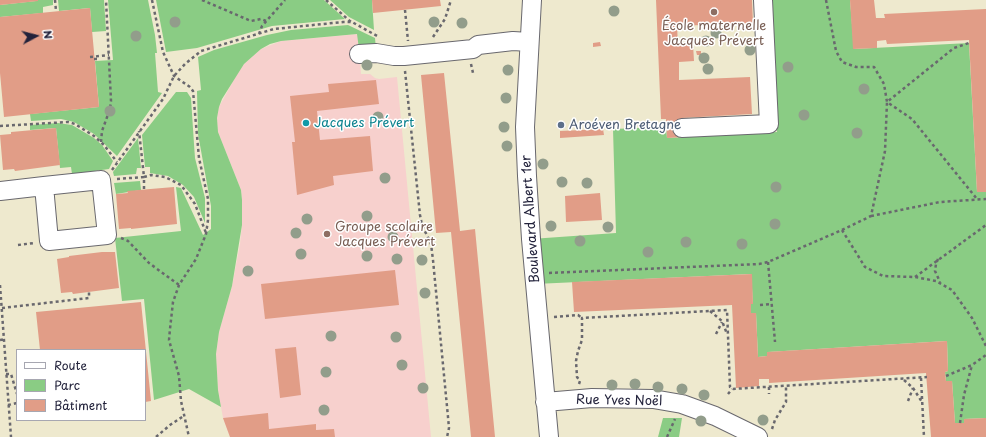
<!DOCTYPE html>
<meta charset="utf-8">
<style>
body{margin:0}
#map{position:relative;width:986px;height:437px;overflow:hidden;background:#eee9ce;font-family:"Playpen Sans",sans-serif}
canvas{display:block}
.legend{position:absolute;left:16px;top:349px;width:130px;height:72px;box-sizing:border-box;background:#fff;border:1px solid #a7a7b1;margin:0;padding:5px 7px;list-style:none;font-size:12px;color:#22223b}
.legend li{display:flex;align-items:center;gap:8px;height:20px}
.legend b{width:20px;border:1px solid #a7a7b1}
.north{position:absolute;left:16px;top:16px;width:40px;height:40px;-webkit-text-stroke:3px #fff;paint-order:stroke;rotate:83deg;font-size:11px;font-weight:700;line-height:16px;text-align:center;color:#22223b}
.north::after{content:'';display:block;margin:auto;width:14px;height:18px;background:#22223b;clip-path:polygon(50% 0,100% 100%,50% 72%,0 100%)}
</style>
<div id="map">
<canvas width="986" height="437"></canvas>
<ul class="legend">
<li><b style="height:5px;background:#fff"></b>Route</li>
<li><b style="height:11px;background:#8acc84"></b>Parc</li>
<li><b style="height:11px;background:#e19d87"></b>Bâtiment</li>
</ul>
<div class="north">N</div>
</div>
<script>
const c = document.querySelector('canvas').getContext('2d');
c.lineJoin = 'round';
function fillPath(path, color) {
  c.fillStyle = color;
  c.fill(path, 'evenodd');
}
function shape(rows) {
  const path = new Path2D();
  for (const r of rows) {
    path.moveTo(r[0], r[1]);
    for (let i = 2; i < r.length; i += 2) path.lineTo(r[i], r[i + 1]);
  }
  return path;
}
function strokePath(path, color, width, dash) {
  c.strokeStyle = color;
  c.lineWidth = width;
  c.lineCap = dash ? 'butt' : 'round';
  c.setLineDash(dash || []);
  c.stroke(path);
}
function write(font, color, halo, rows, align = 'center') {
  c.font = font + ' "Playpen Sans",sans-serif';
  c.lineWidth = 3;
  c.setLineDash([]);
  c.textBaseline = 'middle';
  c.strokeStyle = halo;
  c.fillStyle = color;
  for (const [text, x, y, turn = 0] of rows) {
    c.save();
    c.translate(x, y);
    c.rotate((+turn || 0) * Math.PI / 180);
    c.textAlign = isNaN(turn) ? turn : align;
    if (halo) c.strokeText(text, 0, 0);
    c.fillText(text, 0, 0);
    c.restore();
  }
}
fillPath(shape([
 [358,34,361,74,370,74,375,78,379,79,397,77,431,437,230,437,223,418,218,390,216,354,219,332,232,286,240,244,242,225,242,200,241,190,218,132,217,118,219,107,237,74,244,64,261,49,281,41]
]), '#f7d0cd');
fillPath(shape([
 [36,0,53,0,53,5,43,7,43,13,0,17,0,5,36,1],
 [58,0,104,0,106,31,92,32,90,8,59,11],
 [108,0,148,0,155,35,157,53,155,53,158,92,162,93,117,156,94,134,74,122,61,119,31,121,30,114,99,107,95,61,113,60],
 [156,0,324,0,345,19,272,26,197,48,166,52],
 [330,0,372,0,374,30,349,17],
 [771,0,850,0,854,49,969,43,977,192,986,192,986,418,964,419,964,423,955,423,952,381,946,381,945,372,948,371,947,341,768,352,767,356,758,357,756,313,751,313,751,304,753,303,751,274,535,284,531,239,616,233,613,129,666,127,667,138,777,132],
 [348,25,375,38,376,49,359,49,357,34,281,41,270,44,261,49,244,64,222,99,219,107,217,118,218,132,241,190,242,200,242,225,232,286,219,332,216,354,218,390,221,407,189,389,154,400,144,299,122,301,115,238,181,231,176,187,181,188,203,235,211,229,211,206,198,134,197,91,201,90,198,57,214,50,267,35,291,30],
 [176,92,187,92,191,98,194,144,195,158,205,198,205,223,194,197,183,185,168,176,150,173,150,167,145,167,142,135],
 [58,123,72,125,94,138,102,145,113,161,109,169,72,174,71,167,60,168,56,128,30,130,30,125],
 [138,138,141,168,137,168,136,174,114,176,113,172],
 [140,181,141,190,116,194,114,183],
 [663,418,682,418,679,437,658,437]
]), '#8acc84');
fillPath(shape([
 [0,0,38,0,38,1,0,5],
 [372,0,440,0,441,6,373,13],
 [656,0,752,0,753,23,677,26,678,45,693,44,694,61,679,62,679,80,750,77,752,114,682,118,683,137,667,138,666,119,661,119],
 [850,0,874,0,876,18,885,18,884,14,986,9,986,192,977,192,969,40,887,44,886,40,877,41,877,48,853,49],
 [90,8,99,107,4,117,0,73,0,17],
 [600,42,601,46,593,47,593,43],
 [696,51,701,51,701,55,697,55],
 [444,73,460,231,475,229,495,437,471,437,451,232,436,233,421,75],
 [376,80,379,104,317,111,320,140,370,136,373,171,333,176,334,185,297,195,292,142,295,142,290,96,329,92,328,84],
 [56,128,60,165,15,171,14,169,3,170,0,135,11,134,11,132],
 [603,129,604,135,560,138,560,131],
 [174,187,177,224,131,229,131,228,119,229,116,194,128,193,127,191],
 [600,193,602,220,566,222,565,196],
 [102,252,115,252,119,288,73,294,72,292,61,293,57,259,69,257,69,256],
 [395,270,399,305,265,319,261,284],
 [752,274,753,304,751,304,751,313,756,313,758,357,767,356,767,352,947,341,948,371,945,372,946,381,952,381,955,423,964,423,964,419,986,418,986,437,931,437,926,373,769,383,769,379,759,379,759,386,736,388,732,305,574,312,572,282],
 [141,302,151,401,145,402,145,350,40,350,36,312],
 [296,347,301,395,280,398,275,349],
 [268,413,269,429,316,424,316,430,334,429,335,437,230,437,223,418]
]), '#e19d87');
const minor = shape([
 [532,0,525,127,527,176,531,239,549,437],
 [359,54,376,53,394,56,404,56,473,49,478,45,513,41,529,42],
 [682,128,769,124,763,0],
 [101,180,107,235,49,241,44,186,101,180],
 [0,191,44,186],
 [545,402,592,398,653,399,682,404,715,416,758,437]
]);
strokePath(minor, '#69686e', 20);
strokePath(shape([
 [55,0,56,11],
 [152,0,163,52,174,76,190,87,193,91,199,158,208,199,208,220,206,234,196,259,179,285,173,302,170,329,169,340,179,376,181,401,189,437],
 [202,0,251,21,261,19,266,21],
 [326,0,351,22],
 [826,0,836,51,842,62,856,67,874,67,884,84,887,102,912,119,977,199],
 [405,10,408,41],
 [259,34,262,26,285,0],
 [433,37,445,19,451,0],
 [90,57,109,55],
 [94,59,99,59],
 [471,64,473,73],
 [405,71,420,215,422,225,431,244,433,260,448,417,449,428,447,437],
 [0,126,68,122,75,124,94,136,104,145,117,162],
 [101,142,102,131,110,109,111,101,106,0],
 [112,170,163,99,174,76,185,64,201,51,274,29,343,22,352,22,379,37],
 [117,179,144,177,139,131],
 [144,189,144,177,151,175,165,177,181,185,195,204,206,233],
 [871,216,940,202,986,199],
 [842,230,871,216,885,151,887,102,954,48,969,43],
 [121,238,128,241,149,263,179,285],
 [18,245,34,243],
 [938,259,936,264,935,271,940,282],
 [768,262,775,342],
 [549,273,759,264,768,262,842,230,865,267,883,276,915,277,936,281,952,290,972,318,986,346],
 [915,277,986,225],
 [0,285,11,437],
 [760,305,771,304],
 [2,308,89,298,89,292],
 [710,311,722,321,727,334],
 [554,317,578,315,582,318],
 [716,334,722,322],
 [0,340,5,339],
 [6,374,11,374,17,394],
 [946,376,972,365,986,355],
 [921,378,924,437],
 [904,380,913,388,922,402],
 [579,384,580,381,577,377,576,361,578,351,582,340,582,318,727,310,730,387,732,389,927,377],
 [769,387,769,394],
 [728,394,732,389],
 [908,401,913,388],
 [8,405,17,403],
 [960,423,964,395,972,365],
 [772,429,775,420,786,402,786,386],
 [156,437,170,425,185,415],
 [667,437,675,419]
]), '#69686e', 2.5, [3, 3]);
strokePath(minor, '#fff', 18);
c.fillStyle = '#929d8b';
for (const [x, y] of [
 [614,11],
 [175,22],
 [434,22],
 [462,23],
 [716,33],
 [136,36],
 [706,41],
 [750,50],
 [704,58],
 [367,65],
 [788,67],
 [708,69],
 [508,70],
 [864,89],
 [506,98],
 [110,111],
 [804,115],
 [378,117],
 [504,127],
 [857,133],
 [507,146],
 [543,164],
 [385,178],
 [562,182],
 [587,183],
 [776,187],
 [367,216],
 [307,219],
 [775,224],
 [551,226],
 [608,227],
 [296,233],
 [393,237],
 [580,241],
 [686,242],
 [742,244],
 [648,252],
 [301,254],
 [367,256],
 [397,259],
 [422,260],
 [248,271],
 [425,293],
 [331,336],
 [396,337],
 [402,365],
 [326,372],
 [635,384],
 [612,385],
 [658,387],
 [423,388],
 [682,389],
 [704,395],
 [324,410],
 [763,420],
 [701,421]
]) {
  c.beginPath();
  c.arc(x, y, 5.5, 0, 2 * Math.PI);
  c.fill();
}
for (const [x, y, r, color] of [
 [714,12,4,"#8d6e63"],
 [306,123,4,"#0f9aa8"],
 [561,125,4,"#5c6f8a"],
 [327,234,4,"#8d6e63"]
]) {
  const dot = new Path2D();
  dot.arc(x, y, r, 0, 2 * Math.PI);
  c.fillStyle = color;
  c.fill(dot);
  strokePath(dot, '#fff', 1.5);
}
write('13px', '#785e54', '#fff', [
 ["École maternelle",714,26],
 ["Jacques Prévert",714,41],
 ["Groupe scolaire",335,227,"left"],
 ["Jacques Prévert",335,242,"left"]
]);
write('13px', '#0d838f', '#fff', [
 ["Jacques Prévert",314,123]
], 'left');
write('13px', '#4e5e75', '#fff', [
 ["Aroéven Bretagne",569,125]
], 'left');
write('13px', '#22223b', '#fff', [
 ["Boulevard Albert 1er",531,219,-94],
 ["Rue Yves Noël",619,401,1]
]);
</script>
